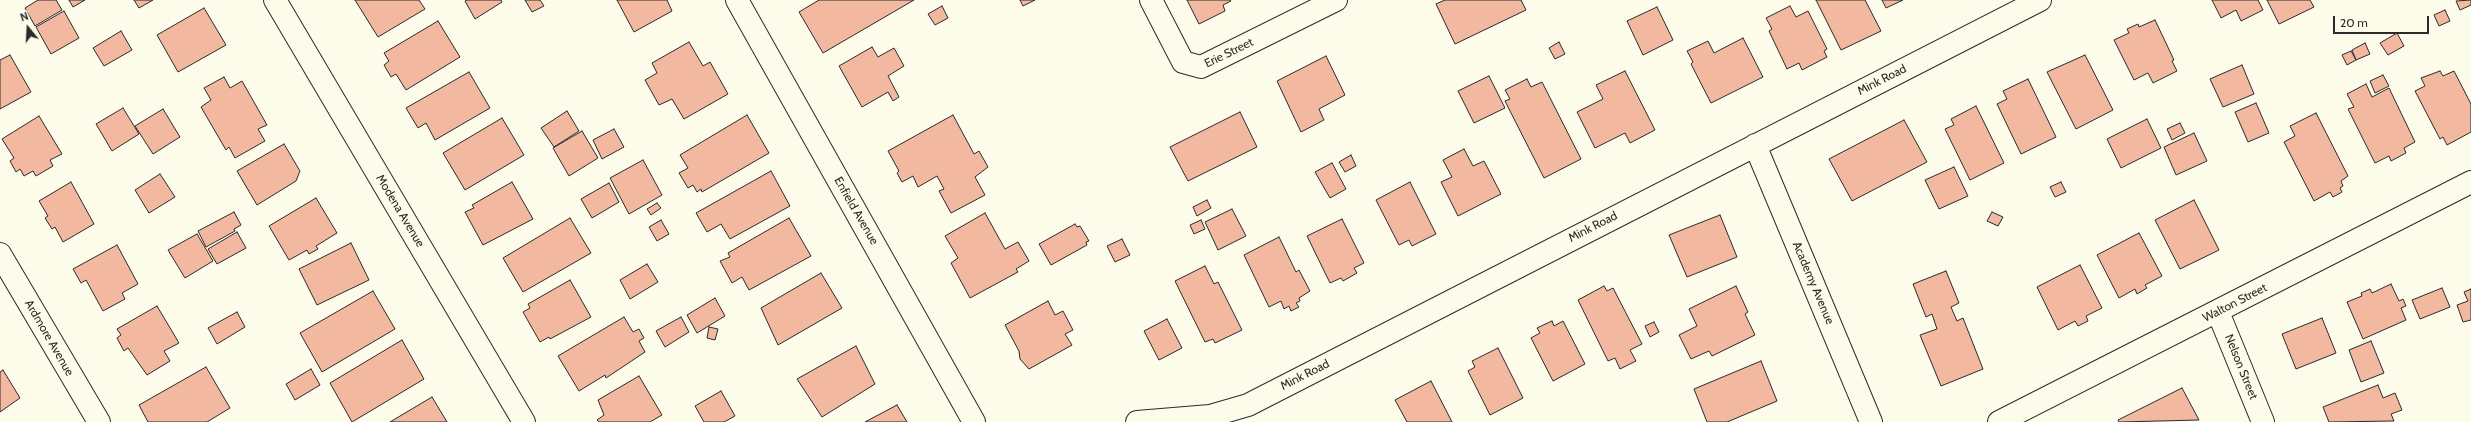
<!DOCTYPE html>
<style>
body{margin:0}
#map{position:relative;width:2471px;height:422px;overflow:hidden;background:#fdfbea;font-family:Cabin,sans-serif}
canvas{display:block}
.north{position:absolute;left:8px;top:8px;width:40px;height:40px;-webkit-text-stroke:3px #fdfbea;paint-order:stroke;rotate:342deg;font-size:11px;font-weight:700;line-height:16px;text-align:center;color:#2b2b2b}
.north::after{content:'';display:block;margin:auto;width:14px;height:18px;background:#2b2b2b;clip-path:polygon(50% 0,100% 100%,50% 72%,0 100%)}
.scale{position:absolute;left:2333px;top:16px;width:96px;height:18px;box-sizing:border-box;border:2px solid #2b2b2b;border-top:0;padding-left:5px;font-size:12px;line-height:14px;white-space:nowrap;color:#2b2b2b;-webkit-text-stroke:3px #fdfbea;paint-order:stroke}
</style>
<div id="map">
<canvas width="2471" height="422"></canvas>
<div class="north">N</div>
<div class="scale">20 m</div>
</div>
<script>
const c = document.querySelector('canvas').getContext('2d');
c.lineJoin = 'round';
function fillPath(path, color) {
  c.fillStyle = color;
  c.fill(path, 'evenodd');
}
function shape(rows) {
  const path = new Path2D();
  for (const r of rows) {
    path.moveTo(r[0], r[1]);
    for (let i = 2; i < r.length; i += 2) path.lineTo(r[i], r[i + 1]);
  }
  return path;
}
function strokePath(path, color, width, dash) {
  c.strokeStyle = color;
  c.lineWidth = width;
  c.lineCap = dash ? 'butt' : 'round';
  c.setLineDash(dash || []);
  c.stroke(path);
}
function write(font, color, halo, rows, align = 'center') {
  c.font = font + ' Cabin,sans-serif';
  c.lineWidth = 3;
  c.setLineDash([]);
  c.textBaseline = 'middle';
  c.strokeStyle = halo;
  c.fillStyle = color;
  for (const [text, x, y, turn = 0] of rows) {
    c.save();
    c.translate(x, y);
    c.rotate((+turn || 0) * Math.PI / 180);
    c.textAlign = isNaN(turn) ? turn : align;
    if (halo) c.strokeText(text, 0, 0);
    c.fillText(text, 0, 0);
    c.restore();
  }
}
const building = shape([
 [38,0,56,0,62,10,35,26,25,8,38,0],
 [69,0,85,0,73,7,69,0],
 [134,0,153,0,139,8,134,0],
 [355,0,419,0,425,9,378,37,355,0],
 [467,0,501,0,502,2,475,19,465,1,467,0],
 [525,0,540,0,544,6,532,12,525,0],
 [617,0,667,0,672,11,634,32,617,0],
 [819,0,914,0,823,53,799,12,819,0],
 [1020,0,1035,0,1023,6,1020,0],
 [1187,0,1230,0,1231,1,1223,5,1225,11,1199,24,1187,0],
 [1445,0,1521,0,1526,10,1455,44,1436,4,1445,0],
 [1816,0,1865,0,1881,31,1841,50,1816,0],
 [1882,0,1903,0,1886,8,1882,0],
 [2212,0,2258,0,2263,10,2241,21,2236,10,2221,18,2212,0],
 [2267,0,2310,0,2314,7,2279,24,2267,0],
 [2471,0,2471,5,2460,10,2456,1,2471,0],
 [942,6,948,18,935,25,928,14,942,6],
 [1790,6,1796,17,1808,11,1827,49,1824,51,1827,57,1802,70,1799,63,1787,69,1769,31,1772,29,1766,18,1790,6],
 [1657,7,1673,40,1643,55,1627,21,1657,7],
 [204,8,226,45,178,72,157,35,204,8],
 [2445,10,2450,21,2439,26,2434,15,2445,10],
 [64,11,79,38,51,54,36,27,64,11],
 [2155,20,2174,60,2172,61,2177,71,2153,83,2148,73,2134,80,2114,40,2129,33,2127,29,2138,24,2139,27,2155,20],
 [438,21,460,57,406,90,396,74,391,77,384,65,389,61,384,53,438,21],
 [121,31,132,50,104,66,93,48,121,31],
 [2397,33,2404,46,2388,55,2380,43,2397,33],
 [1743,38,1763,77,1711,103,1691,64,1693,62,1687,51,1708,41,1714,53,1743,38],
 [689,42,703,66,710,62,728,94,684,119,672,99,659,105,645,80,657,73,652,63,689,42],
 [1559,42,1565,54,1555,59,1549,48,1559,42],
 [2365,43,2370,54,2356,60,2352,50,2365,43],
 [872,47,878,57,894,48,904,66,888,76,899,97,893,101,888,92,862,107,839,66,872,47],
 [2351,51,2356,60,2347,65,2342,55,2351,51],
 [10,55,31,92,0,109,0,60,10,55],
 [2085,55,2113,110,2076,129,2047,72,2085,55],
 [1326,56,1345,95,1319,109,1324,120,1301,132,1277,81,1326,56],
 [2242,65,2254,94,2223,107,2210,79,2242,65],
 [1625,71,1655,130,1630,143,1625,133,1595,148,1577,112,1603,99,1596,85,1625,71],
 [2440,71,2443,76,2454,71,2471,104,2471,132,2447,145,2443,137,2440,139,2415,91,2425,86,2421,78,2440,71],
 [469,72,490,108,435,140,426,123,418,128,406,108,469,72],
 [2383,75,2389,86,2375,93,2370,81,2383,75],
 [1489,76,1505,108,1474,123,1458,91,1489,76],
 [224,77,230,88,242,81,267,125,258,129,265,141,235,158,229,147,226,150,201,107,211,100,204,88,224,77],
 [1527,79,1531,87,1542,82,1581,159,1544,178,1505,101,1510,99,1505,90,1527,79],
 [2028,79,2056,137,2021,154,1997,104,2007,99,2003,91,2028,79],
 [2366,84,2372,97,2389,88,2415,142,2404,148,2406,153,2391,161,2389,156,2375,163,2348,109,2354,107,2347,94,2366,84],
 [2256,103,2269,133,2248,142,2235,112,2256,103],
 [1976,106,2004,163,1970,180,1945,129,1954,125,1951,119,1976,106],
 [123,108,139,134,112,151,96,124,123,108],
 [163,109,180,137,153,154,135,126,163,109],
 [567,111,579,131,554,147,541,128,567,111],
 [1240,112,1257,147,1188,181,1170,147,1240,112],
 [2316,113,2348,176,2341,181,2343,186,2340,188,2342,192,2333,197,2330,192,2314,201,2284,142,2295,136,2290,126,2316,113],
 [747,115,769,153,702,192,701,189,697,192,693,185,688,188,679,173,688,168,680,155,747,115],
 [953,115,974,154,979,151,988,167,975,177,985,195,951,213,939,191,944,189,937,176,918,187,913,176,902,182,897,173,899,171,888,151,953,115],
 [39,116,62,154,50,160,53,166,36,176,33,171,24,176,20,169,16,172,10,161,14,158,2,139,39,116],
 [502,118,524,155,465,190,443,153,502,118],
 [2147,119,2161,148,2121,168,2107,139,2147,119],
 [1904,120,1927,162,1852,201,1829,159,1904,120],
 [2180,123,2185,133,2172,140,2167,129,2180,123],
 [614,129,624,147,602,159,593,140,614,129],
 [582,131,598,158,569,176,553,148,582,131],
 [2194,133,2207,161,2176,175,2164,147,2194,133],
 [284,144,300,171,296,181,257,205,237,171,284,144],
 [1464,149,1473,166,1484,161,1501,194,1458,216,1441,182,1452,177,1443,160,1464,149],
 [1351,155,1356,166,1345,172,1339,162,1351,155],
 [643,160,662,195,629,214,610,178,643,160],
 [1332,163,1346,189,1330,198,1315,172,1332,163],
 [1954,167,1968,196,1939,209,1925,180,1954,167],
 [771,171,790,206,730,239,721,224,707,232,696,213,771,171],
 [160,174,175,197,149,213,135,190,160,174],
 [71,182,94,224,63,242,55,227,52,229,45,218,48,216,39,201,71,182],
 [512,182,533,219,483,245,465,212,474,208,472,205,512,182],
 [1410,182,1436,234,1412,246,1409,240,1399,245,1376,200,1410,182],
 [2061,182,2066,192,2055,197,2050,187,2061,182],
 [609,183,619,202,592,218,581,199,609,183],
 [316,198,337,233,316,246,318,249,309,254,307,250,289,260,269,226,316,198],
 [1207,200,1211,208,1197,216,1193,207,1207,200],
 [2194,200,2219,250,2180,269,2155,220,2194,200],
 [657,203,661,208,651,215,647,209,657,203],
 [1232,209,1246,236,1218,250,1205,222,1232,209],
 [234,212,241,225,234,229,235,231,206,247,198,231,234,212],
 [1992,212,2003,217,1998,226,1987,221,1992,212],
 [985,213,1005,249,1018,242,1029,261,1016,269,1018,272,970,298,951,263,958,258,945,236,985,213],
 [1720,215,1737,257,1687,277,1669,235,1720,215],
 [570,218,591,253,523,292,503,258,570,218],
 [789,218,811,256,749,290,742,277,732,283,720,261,730,257,728,253,789,218],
 [1342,219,1364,263,1354,268,1357,273,1343,281,1341,278,1330,283,1307,236,1342,219],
 [661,220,669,234,657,241,649,227,661,220],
 [1201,220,1205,229,1194,234,1190,225,1201,220],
 [1075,224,1077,227,1080,226,1089,241,1086,242,1087,245,1051,265,1039,244,1075,224],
 [237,232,246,248,217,264,208,249,237,232],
 [2139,233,2162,276,2145,285,2147,288,2137,294,2135,289,2119,298,2097,255,2139,233],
 [197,234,213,261,185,278,168,250,197,234],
 [1279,237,1296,272,1299,270,1310,291,1299,298,1300,301,1296,303,1299,307,1291,311,1289,306,1284,309,1281,301,1269,307,1244,255,1279,237],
 [1122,239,1130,255,1115,262,1107,246,1122,239],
 [351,243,369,280,317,305,299,269,351,243],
 [117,245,138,284,122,293,125,299,103,311,86,280,81,283,73,269,117,245],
 [647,264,658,282,630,299,620,280,647,264],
 [2080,265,2102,308,2086,316,2088,321,2078,326,2075,321,2058,330,2037,287,2080,265],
 [1205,266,1214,284,1218,282,1242,330,1215,343,1213,339,1205,342,1175,281,1205,266],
 [1946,271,1959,303,1951,307,1957,321,1963,318,1983,369,1941,386,1920,335,1937,329,1932,314,1926,317,1913,284,1946,271],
 [821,273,842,308,778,345,761,308,821,273],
 [570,280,591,317,550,339,549,337,540,342,523,312,530,308,528,304,570,280],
 [2391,284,2399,301,2403,299,2406,306,2401,308,2406,320,2363,339,2347,302,2362,296,2361,293,2370,289,2372,293,2391,284],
 [1604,286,1607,291,1613,288,1642,344,1630,350,1636,361,1620,369,1615,358,1608,361,1578,300,1604,286],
 [1736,286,1748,312,1745,314,1755,335,1712,356,1709,351,1691,359,1679,335,1697,326,1689,309,1736,286],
 [2442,288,2450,307,2420,319,2412,300,2442,288],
 [2471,289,2471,320,2463,322,2457,305,2468,301,2464,292,2471,289],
 [373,291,395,329,322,372,300,333,373,291],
 [715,298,725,316,697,333,687,315,715,298],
 [1048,301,1055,315,1063,311,1073,330,1065,334,1072,345,1029,369,1020,359,1019,351,1005,325,1048,301],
 [157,306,179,343,164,351,170,361,147,375,128,348,124,351,117,338,121,335,117,329,157,306],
 [237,312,245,327,217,344,208,328,237,312],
 [624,317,633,332,639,329,644,338,639,341,645,352,606,378,605,375,579,391,558,356,624,317],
 [681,317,689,332,665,347,656,331,681,317],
 [2322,318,2336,353,2296,369,2282,334,2322,318],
 [1167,319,1182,348,1159,360,1144,331,1167,319],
 [1552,321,1554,326,1563,321,1585,364,1553,381,1531,338,1540,333,1537,328,1552,321],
 [1654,322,1659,332,1650,337,1645,326,1654,322],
 [709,327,718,329,715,340,707,338,709,327],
 [402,340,424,379,352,422,330,383,402,340],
 [2371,341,2384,373,2361,382,2349,350,2371,341],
 [856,346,875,384,822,417,797,379,856,346],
 [1498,348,1523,398,1490,415,1468,371,1475,367,1472,361,1498,348],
 [1761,361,1777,401,1727,422,1707,422,1694,389,1761,361],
 [206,367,230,408,207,422,148,422,139,405,206,367],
 [311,369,320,385,295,400,286,384,311,369],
 [3,370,20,398,0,412,0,372,3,370],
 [639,376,662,415,650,422,599,422,597,420,604,415,598,400,639,376],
 [1431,381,1452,422,1407,422,1395,400,1431,381],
 [2378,385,2383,398,2395,393,2402,410,2391,414,2394,421,2329,422,2323,407,2378,385],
 [2182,388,2199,420,2119,422,2118,420,2182,388],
 [721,391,735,416,724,422,704,422,695,406,721,391],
 [432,397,447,422,390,422,432,397],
 [897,405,907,422,865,422,897,405]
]);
fillPath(building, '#f2b8a0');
strokePath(building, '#2b2b2b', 1);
const minor = shape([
 [275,0,524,422],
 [737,0,974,422],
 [1151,0,1183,62,1201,67,1336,0],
 [1755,145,1871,422],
 [0,254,99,422],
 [2218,312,2263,422],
 [1137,422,1210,416,1248,405,2040,0],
 [1999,422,2471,182]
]);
strokePath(minor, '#2b2b2b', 24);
strokePath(minor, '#fdfbea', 22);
write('12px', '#2b2b2b', '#fdfbea', [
 ["Erie Street",1229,53,-26],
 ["Mink Road",1882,80,-27],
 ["Modena Avenue",400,211,59],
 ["Enfield Avenue",856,211,60],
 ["Mink Road",1593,227,-27],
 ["Academy Avenue",1813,283,67],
 ["Walton Street",2235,303,-27],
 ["Ardmore Avenue",49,338,60],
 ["Nelson Street",2241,367,68],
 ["Mink Road",1305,375,-27]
]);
</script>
